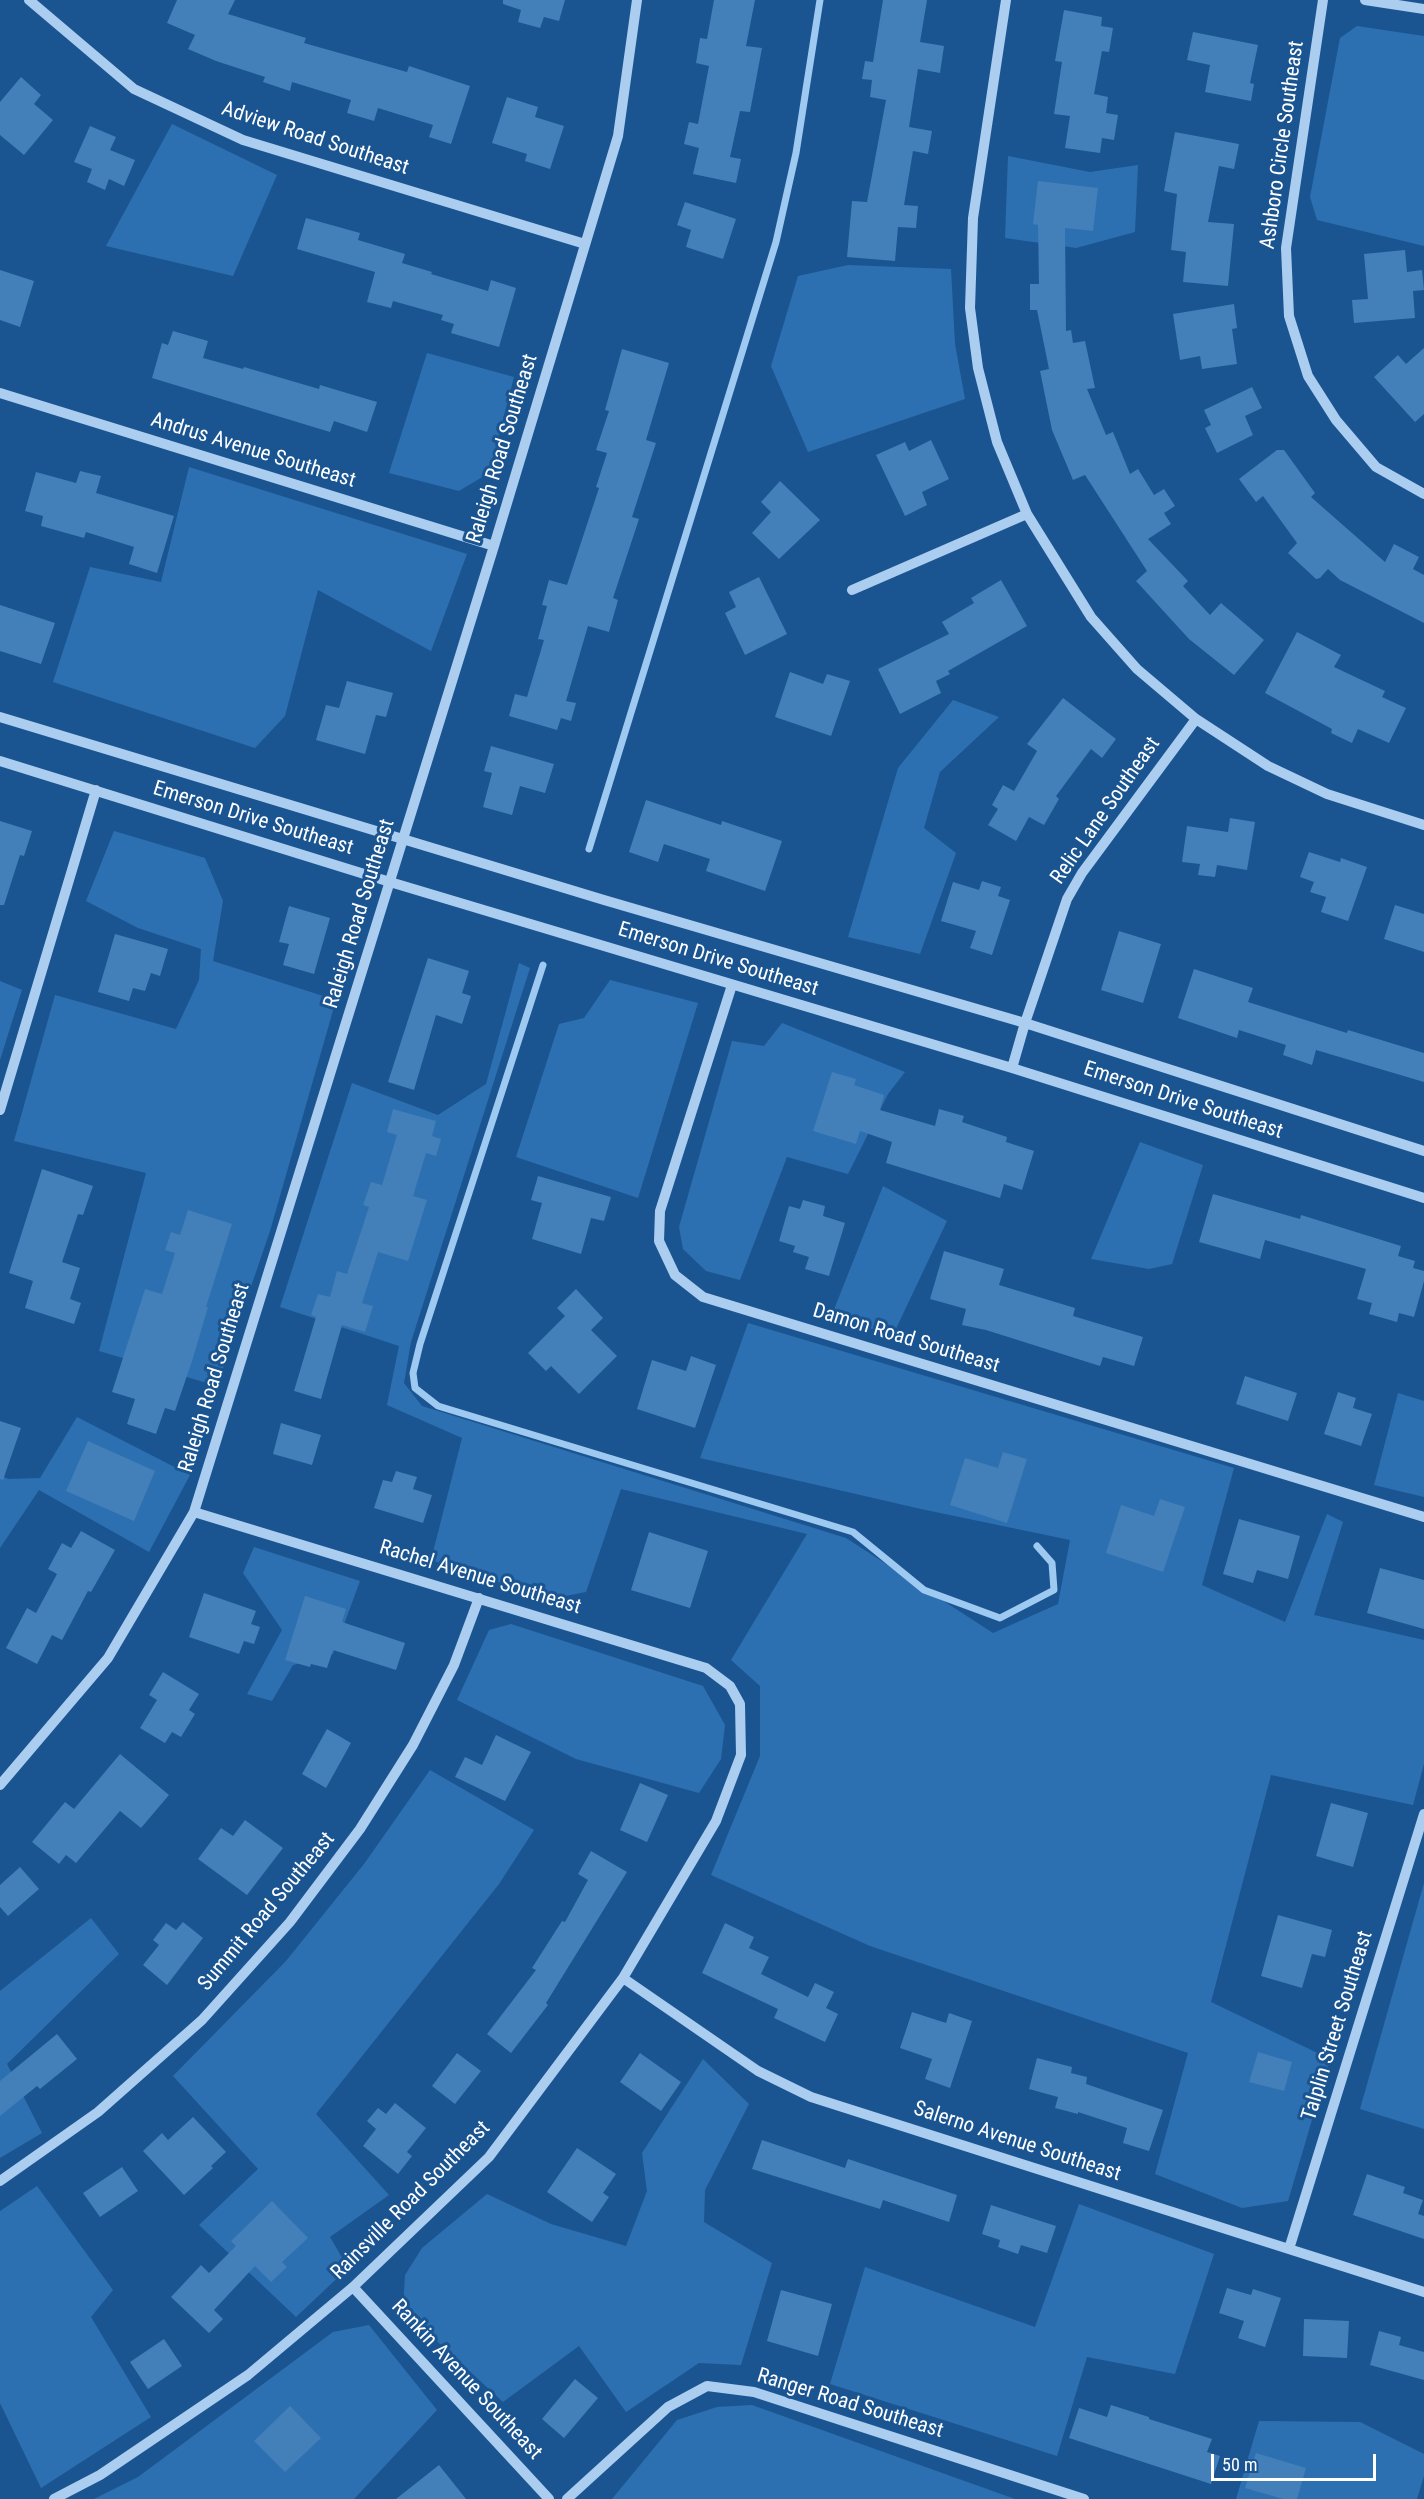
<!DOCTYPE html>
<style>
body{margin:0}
#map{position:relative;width:1424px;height:2499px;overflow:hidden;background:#1a5592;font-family:"Roboto Condensed",sans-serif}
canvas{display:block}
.scale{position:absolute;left:1211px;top:2454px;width:165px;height:27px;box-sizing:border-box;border:3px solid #fff;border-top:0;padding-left:8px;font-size:18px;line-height:21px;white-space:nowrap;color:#fff;-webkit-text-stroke:4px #1a5592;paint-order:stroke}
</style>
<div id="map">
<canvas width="1424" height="2499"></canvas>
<div class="scale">50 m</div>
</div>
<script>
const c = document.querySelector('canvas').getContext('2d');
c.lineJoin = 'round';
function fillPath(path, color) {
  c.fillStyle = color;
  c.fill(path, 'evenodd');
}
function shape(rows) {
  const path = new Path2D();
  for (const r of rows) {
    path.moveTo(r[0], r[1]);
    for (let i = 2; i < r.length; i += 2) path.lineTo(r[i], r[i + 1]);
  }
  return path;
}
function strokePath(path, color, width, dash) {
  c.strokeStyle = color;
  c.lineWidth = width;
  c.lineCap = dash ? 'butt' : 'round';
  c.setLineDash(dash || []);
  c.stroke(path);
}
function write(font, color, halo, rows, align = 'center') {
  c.font = font + ' "Roboto Condensed",sans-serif';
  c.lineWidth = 6;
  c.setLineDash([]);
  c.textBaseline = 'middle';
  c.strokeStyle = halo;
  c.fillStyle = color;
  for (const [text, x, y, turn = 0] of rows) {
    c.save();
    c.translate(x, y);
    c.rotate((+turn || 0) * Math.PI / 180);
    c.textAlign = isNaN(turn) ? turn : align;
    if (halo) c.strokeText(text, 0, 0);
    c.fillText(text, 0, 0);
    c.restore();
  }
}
fillPath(shape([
 [1357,26,1424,36,1424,246,1317,220,1310,197,1340,38],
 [172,124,277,175,233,276,106,246],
 [1008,156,1090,172,1138,165,1135,232,1076,248,1005,238],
 [848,265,951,269,955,344,965,399,808,452,771,366,798,276],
 [427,353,514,377,489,473,459,491,389,473],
 [189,467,467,554,431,651,318,590,285,716,255,748,53,682,90,567,161,582],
 [953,700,999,717,940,772,924,828,956,853,920,954,848,937,898,768],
 [114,831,205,858,223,901,213,961,336,1000,270,1231,217,1386,99,1351,146,1173,14,1141,55,995,176,1029,199,980,201,949,138,928,86,901],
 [519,963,530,968,411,1342,404,1383,422,1406,846,1538,993,1633,1058,1604,1070,1540,921,1509,700,1458,748,1323,1234,1468,1202,1585,1285,1622,1327,1514,1343,1522,1314,1615,1424,1640,1424,1764,1413,1805,1271,1775,1211,2002,1330,2059,1288,2201,1242,2208,1155,2174,1188,2053,870,1946,711,1875,760,1756,760,1686,731,1660,807,1534,621,1489,586,1592,550,1599,431,1560,462,1438,387,1405,399,1346,280,1307,352,1083,438,1115,486,1084],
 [610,980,698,1003,638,1198,516,1157,559,1024,584,1018],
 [0,981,22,990,0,1060],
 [782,1023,905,1072,888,1094,848,1174,787,1157,740,1280,706,1271,683,1249,679,1227,732,1041,764,1046],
 [1140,1142,1203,1165,1172,1264,1149,1269,1091,1259],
 [883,1186,947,1221,893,1335,831,1317],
 [1398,1393,1424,1401,1424,1497,1374,1485],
 [77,1417,190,1475,149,1552,39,1490,0,1548,0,1475,8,1479,40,1478],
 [254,1547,360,1581,333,1654,293,1665,272,1701,247,1694,282,1630,243,1573],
 [511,1624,703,1686,725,1725,721,1759,699,1793,576,1759,457,1700,489,1630],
 [430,1770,534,1830,499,1884,316,2114,389,2195,330,2237,348,2268,296,2317,199,2225,258,2169,173,2076,286,1961,364,1864],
 [1424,1883,1424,2129,1360,2109],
 [91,1918,119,1954,7,2064,42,2133,0,2158,0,1991],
 [703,2059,749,2104,705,2190,704,2222,772,2263,741,2365,699,2363,626,2412,579,2346,503,2402,403,2310,405,2275,422,2248,487,2194,551,2224,626,2246,647,2191,642,2153],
 [37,2186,113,2290,91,2317,151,2417,41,2488,0,2403,0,2211],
 [1079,2204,1214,2254,1175,2374,1087,2357,1057,2456,830,2384,865,2267,1035,2327],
 [369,2325,437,2410,354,2499,94,2499,138,2477,333,2332],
 [751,2405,752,2405,1015,2499,612,2499,677,2420,717,2407],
 [1259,2421,1360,2422,1424,2454,1424,2476,1417,2499,1236,2499]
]), '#2d70b1');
strokePath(shape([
 [589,849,776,242,796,153,820,0],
 [543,965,420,1344,413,1373,415,1388,438,1406,853,1532,924,1590,1000,1618,1054,1590,1052,1563,1037,1546]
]), '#9ec9f1', 7);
fillPath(shape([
 [177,0,235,0,228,14,306,38,304,43,407,72,409,66,470,86,451,144,429,137,433,125,378,108,374,121,347,113,351,100,292,82,290,91,263,82,265,77,216,61,188,49,195,35,167,23],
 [503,0,565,0,559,21,544,17,540,28,518,22,521,10,503,4],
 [714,0,755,0,746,46,762,48,750,112,740,111,730,157,741,159,736,183,693,174,699,148,684,144,689,122,698,124,709,66,696,63,700,38,707,39],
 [883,0,927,0,920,42,944,46,940,73,918,69,909,127,932,131,928,154,913,151,904,205,918,206,916,228,898,227,895,261,847,257,852,201,867,202,886,100,870,97,872,80,862,79,865,61,873,62],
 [1064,10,1102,17,1101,26,1113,28,1109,52,1102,51,1094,94,1108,97,1106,113,1118,115,1114,140,1102,138,1100,153,1065,148,1070,116,1054,114,1062,62,1055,61],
 [1193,32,1258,45,1250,83,1254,84,1251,101,1205,92,1210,65,1187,60],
 [21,77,41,95,34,104,53,120,24,155,0,135,0,102],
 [507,97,538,107,535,117,564,126,550,169,525,161,527,154,492,143],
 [90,126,116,137,110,150,135,160,124,186,109,179,105,190,87,182,92,169,74,162],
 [1175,132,1239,144,1234,169,1219,166,1208,222,1234,224,1228,286,1183,282,1186,252,1171,250,1177,194,1164,191],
 [1038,181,1098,188,1093,231,1065,228,1066,331,1071,330,1073,343,1085,341,1095,388,1087,389,1106,435,1113,432,1130,474,1138,469,1154,495,1164,489,1175,506,1164,513,1171,524,1148,539,1188,581,1183,586,1210,615,1221,603,1264,640,1234,675,1189,639,1136,581,1147,571,1085,475,1073,480,1052,430,1040,371,1049,369,1037,310,1030,310,1030,284,1039,284,1038,225,1033,224],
 [685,202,736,219,723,259,686,247,691,230,677,225],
 [306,218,360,233,358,240,405,254,402,263,432,272,431,274,488,291,491,280,516,288,499,347,451,333,454,324,441,320,443,315,393,301,391,308,367,302,375,272,297,249],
 [1405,250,1407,272,1422,270,1424,290,1413,291,1415,318,1354,323,1352,300,1368,299,1364,254],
 [0,270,34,281,20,327,0,320],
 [1234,304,1237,328,1232,329,1237,364,1202,369,1200,356,1180,360,1173,314],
 [173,331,208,341,203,358,243,369,244,367,319,389,320,385,377,402,367,432,334,421,330,432,152,378,162,343,168,345],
 [1424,348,1424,414,1415,422,1374,377,1398,355,1406,364],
 [622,349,669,363,646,440,656,443,632,517,639,519,613,598,618,600,609,632,588,626,566,701,576,703,571,721,561,718,557,730,509,716,515,694,527,697,544,640,538,639,547,606,542,605,549,580,567,585,599,488,596,487,607,453,596,450,609,411,605,410],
 [1252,387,1262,408,1245,416,1253,435,1217,453,1205,428,1211,425,1204,410],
 [931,440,949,479,922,492,927,505,905,516,876,455,905,442,909,451],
 [1277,450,1284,450,1315,493,1311,497,1385,562,1394,544,1419,557,1413,569,1424,575,1424,623,1340,580,1328,569,1320,578,1316,579,1288,553,1297,543,1263,496,1256,502,1239,479],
 [80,471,101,476,96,493,174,516,157,573,129,564,134,547,86,532,84,538,41,526,43,516,25,511,36,472,76,483],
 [780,481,820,520,779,559,752,533,771,512,761,502],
 [759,577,787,634,745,655,725,613,736,607,729,592],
 [1001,580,1027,626,948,671,950,674,936,681,941,693,900,714,878,669,949,634,942,622,974,603,971,598],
 [0,605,55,623,41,664,0,651],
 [1297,632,1341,655,1334,667,1385,691,1382,697,1406,708,1389,743,1358,729,1352,743,1331,733,1332,729,1265,693],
 [790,672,823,684,827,674,850,681,831,736,775,717],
 [347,681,393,693,386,717,376,715,365,754,316,740,326,705,339,708],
 [1063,698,1116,739,1102,758,1091,749,1056,796,1059,799,1044,825,1029,817,1016,841,988,825,998,809,992,805,1003,785,1014,791,1037,751,1027,744],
 [491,746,554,764,545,793,520,786,512,815,483,807,492,773,484,771],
 [646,800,721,825,722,821,782,841,765,891,706,871,710,859,664,844,658,862,629,852],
 [1230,818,1255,822,1247,870,1217,865,1215,877,1198,875,1200,864,1182,862,1187,826,1228,832],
 [0,821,32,831,24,856,20,855,4,905,0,905],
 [1309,852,1340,862,1341,858,1367,867,1348,921,1321,912,1326,897,1310,892,1314,882,1300,877],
 [982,881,1001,887,998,896,1010,900,992,955,970,948,976,931,941,921,953,882,979,890],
 [1395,905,1424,914,1424,952,1384,939],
 [289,906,330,918,314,974,283,965,289,944,279,942],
 [1119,931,1161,944,1143,1003,1101,990],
 [115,934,168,949,160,976,151,973,145,991,133,988,129,1001,98,992],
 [428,958,469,971,462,993,471,996,462,1024,436,1015,414,1090,388,1082],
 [1194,969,1253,988,1248,1002,1347,1033,1348,1030,1424,1053,1424,1082,1316,1050,1312,1065,1283,1055,1286,1045,1239,1030,1237,1038,1178,1018],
 [832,1072,856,1079,854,1085,884,1095,880,1110,935,1126,939,1109,964,1116,962,1122,1007,1137,1006,1142,1034,1151,1022,1190,1004,1184,1000,1198,886,1163,892,1142,860,1131,856,1144,813,1131],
 [393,1109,436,1121,432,1136,441,1139,436,1156,426,1153,413,1196,427,1200,408,1261,378,1252,362,1303,373,1306,365,1332,342,1325,321,1399,294,1391,316,1317,311,1315,318,1294,330,1297,337,1271,347,1274,369,1207,363,1205,371,1182,382,1185,397,1135,387,1132],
 [42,1169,93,1186,83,1215,78,1214,62,1262,80,1268,70,1299,81,1303,74,1324,25,1308,33,1281,9,1273],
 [538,1176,611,1197,604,1221,591,1218,581,1254,532,1239,542,1203,531,1200],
 [1213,1194,1300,1219,1301,1215,1401,1246,1398,1256,1415,1261,1413,1268,1424,1271,1424,1281,1414,1317,1399,1313,1397,1322,1369,1314,1372,1303,1357,1299,1366,1269,1265,1240,1260,1259,1199,1242],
 [803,1200,825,1206,823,1216,845,1223,829,1276,805,1269,809,1257,793,1252,795,1246,779,1241,789,1206,800,1209],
 [188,1210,232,1224,206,1307,208,1307,193,1358,175,1411,165,1408,156,1434,127,1424,135,1399,112,1392,145,1289,162,1294,175,1253,165,1250,171,1232,180,1235],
 [944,1251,1004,1269,999,1285,1075,1308,1073,1316,1143,1337,1134,1366,1103,1357,1100,1366,986,1330,962,1325,966,1309,930,1299],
 [576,1289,603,1318,591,1330,617,1356,579,1394,551,1366,546,1371,528,1353,565,1316,557,1308],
 [691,1356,716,1365,695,1428,637,1409,652,1360,686,1371],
 [1245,1376,1297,1393,1288,1421,1236,1404],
 [1338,1392,1356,1398,1353,1408,1372,1414,1361,1446,1324,1434],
 [0,1421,21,1428,3,1480,0,1479],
 [281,1423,321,1435,312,1465,273,1454],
 [88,1441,155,1471,134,1521,66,1491],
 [1003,1452,1027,1459,1007,1523,950,1505,965,1458,998,1468],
 [396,1471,417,1477,413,1489,432,1495,423,1523,374,1508,383,1480,392,1482],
 [1160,1499,1185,1507,1163,1572,1106,1553,1121,1505,1154,1516],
 [1239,1519,1300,1536,1288,1579,1257,1570,1253,1583,1223,1574],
 [81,1531,115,1550,91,1592,88,1591,62,1640,52,1635,37,1664,6,1648,27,1608,36,1613,57,1574,48,1569,62,1543,71,1548],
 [649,1532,708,1551,690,1608,631,1590],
 [1380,1568,1424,1580,1424,1629,1367,1613],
 [204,1593,256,1611,251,1624,260,1627,254,1644,244,1641,239,1654,189,1637],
 [305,1596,346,1609,342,1622,405,1643,396,1670,333,1650,327,1668,311,1664,310,1667,285,1660],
 [163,1672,199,1694,189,1710,195,1714,181,1737,172,1732,165,1743,140,1728,157,1700,149,1695],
 [327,1729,351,1743,326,1788,302,1774],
 [496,1735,531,1752,505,1801,455,1777,465,1757,482,1765],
 [120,1754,169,1795,141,1828,120,1811,76,1863,66,1855,59,1864,32,1842,65,1802,74,1809],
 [640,1783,668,1795,647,1842,620,1830],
 [1331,1803,1368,1813,1353,1867,1316,1856],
 [245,1820,283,1848,247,1895,198,1859,221,1828,233,1836],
 [591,1851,627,1872,546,2003,548,2005,511,2053,487,2034,536,1970,532,1968,562,1921,565,1922,588,1880,578,1874],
 [20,1867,39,1889,8,1916,0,1907,0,1885],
 [1278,1915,1332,1930,1325,1957,1312,1954,1302,1988,1261,1976],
 [183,1922,203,1938,167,1985,143,1965,159,1945,153,1940,166,1923,176,1930],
 [725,1923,754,1937,749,1948,769,1957,761,1974,808,1997,815,1983,834,1992,826,2008,838,2014,825,2042,774,2018,778,2009,702,1973],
 [912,2012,946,2023,949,2013,972,2021,950,2088,925,2079,932,2059,900,2048],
 [57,2034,77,2059,40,2089,37,2086,0,2116,0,2081],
 [1258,2052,1292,2062,1284,2091,1249,2082],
 [457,2053,481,2071,455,2104,432,2086],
 [640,2053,681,2082,661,2111,620,2082],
 [1037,2058,1072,2067,1071,2073,1087,2077,1086,2084,1163,2110,1149,2151,1123,2143,1127,2128,1078,2112,1078,2114,1055,2108,1058,2097,1029,2089],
 [395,2103,426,2128,407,2152,412,2156,398,2174,363,2146,376,2129,367,2121,378,2108,386,2114],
 [193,2117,226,2152,211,2166,213,2168,184,2195,143,2151,162,2133,168,2140],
 [762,2140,845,2168,848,2159,957,2195,949,2222,883,2200,880,2209,752,2169],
 [577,2148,616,2174,603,2193,609,2197,592,2222,547,2192],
 [122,2167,138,2191,100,2217,83,2193],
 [1367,2174,1405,2187,1403,2193,1423,2200,1418,2214,1424,2216,1424,2239,1353,2215],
 [272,2201,308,2238,282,2262,287,2267,271,2282,255,2266,214,2310,223,2319,209,2333,171,2297,201,2265,209,2273,236,2246,231,2241],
 [991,2205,1056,2226,1047,2253,1021,2245,1018,2254,998,2247,1000,2240,982,2234],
 [1227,2288,1251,2295,1253,2289,1281,2298,1265,2347,1238,2338,1244,2321,1219,2313],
 [781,2290,832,2304,818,2356,767,2341],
 [1304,2319,1349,2321,1347,2358,1303,2356],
 [1379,2331,1401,2337,1399,2345,1424,2352,1424,2380,1370,2365],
 [164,2339,182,2366,148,2389,130,2362],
 [575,2379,598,2398,564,2438,542,2419],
 [1111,2405,1149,2417,1149,2419,1212,2439,1207,2452,1220,2456,1211,2484,1069,2438,1079,2408,1107,2417],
 [290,2406,321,2438,285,2472,254,2441],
 [1256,2453,1306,2468,1297,2499,1283,2499,1245,2488],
 [439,2465,466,2499,396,2499]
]), '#437fb9');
strokePath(shape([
 [29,0,134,89,243,140,585,244],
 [1006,0,973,218,970,308,978,368,997,442,1027,514,1091,617,1137,669,1196,719,1268,766,1327,794,1424,825],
 [1323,0,1286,248,1289,316,1308,376,1336,420,1376,467,1424,494],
 [1365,0,1424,9],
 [0,393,494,546],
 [852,590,1027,514],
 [0,717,604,900,1025,1023,1424,1151],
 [0,761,390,882,1012,1068,1424,1198],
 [732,985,660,1211,659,1241,675,1275,703,1297,1424,1517],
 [1012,1068,1025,1023,1067,899,1082,873,1196,719],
 [0,1110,96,790],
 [0,1785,108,1658,194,1512,494,546,618,136,637,0],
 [623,1978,758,2071,811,2097,1424,2292],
 [0,2181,98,2112,202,2020,290,1922,360,1829,413,1745,454,1665,479,1598],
 [1289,2249,1424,1814],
 [353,2287,549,2499],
 [54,2499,100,2475,248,2375,353,2287,489,2157,623,1978,716,1821,741,1755,740,1704,730,1686,706,1668,194,1512],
 [567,2499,668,2407,707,2386,754,2392,1084,2499]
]), '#abcdef', 10);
write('21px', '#fff', '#1a5592', [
 ["Adview Road Southeast",315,139,18],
 ["Ashboro Circle Southeast",1283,145,-82],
 ["Raleigh Road Southeast",503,449,-73],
 ["Andrus Avenue Southeast",253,451,17],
 ["Relic Lane Southeast",1106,811,-55],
 ["Emerson Drive Southeast",253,819,17],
 ["Raleigh Road Southeast",360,914,-73],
 ["Emerson Drive Southeast",718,960,17],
 ["Emerson Drive Southeast",1183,1101,18],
 ["Damon Road Southeast",906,1339,17],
 ["Raleigh Road Southeast",215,1378,-73],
 ["Rachel Avenue Southeast",480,1578,17],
 ["Summit Road Southeast",267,1912,-50],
 ["Talplin Street Southeast",1338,2026,-73],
 ["Salerno Avenue Southeast",1017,2142,18],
 ["Rainsville Road Southeast",411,2201,-45],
 ["Rankin Avenue Southeast",466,2380,47],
 ["Ranger Road Southeast",850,2404,17]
]);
</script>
